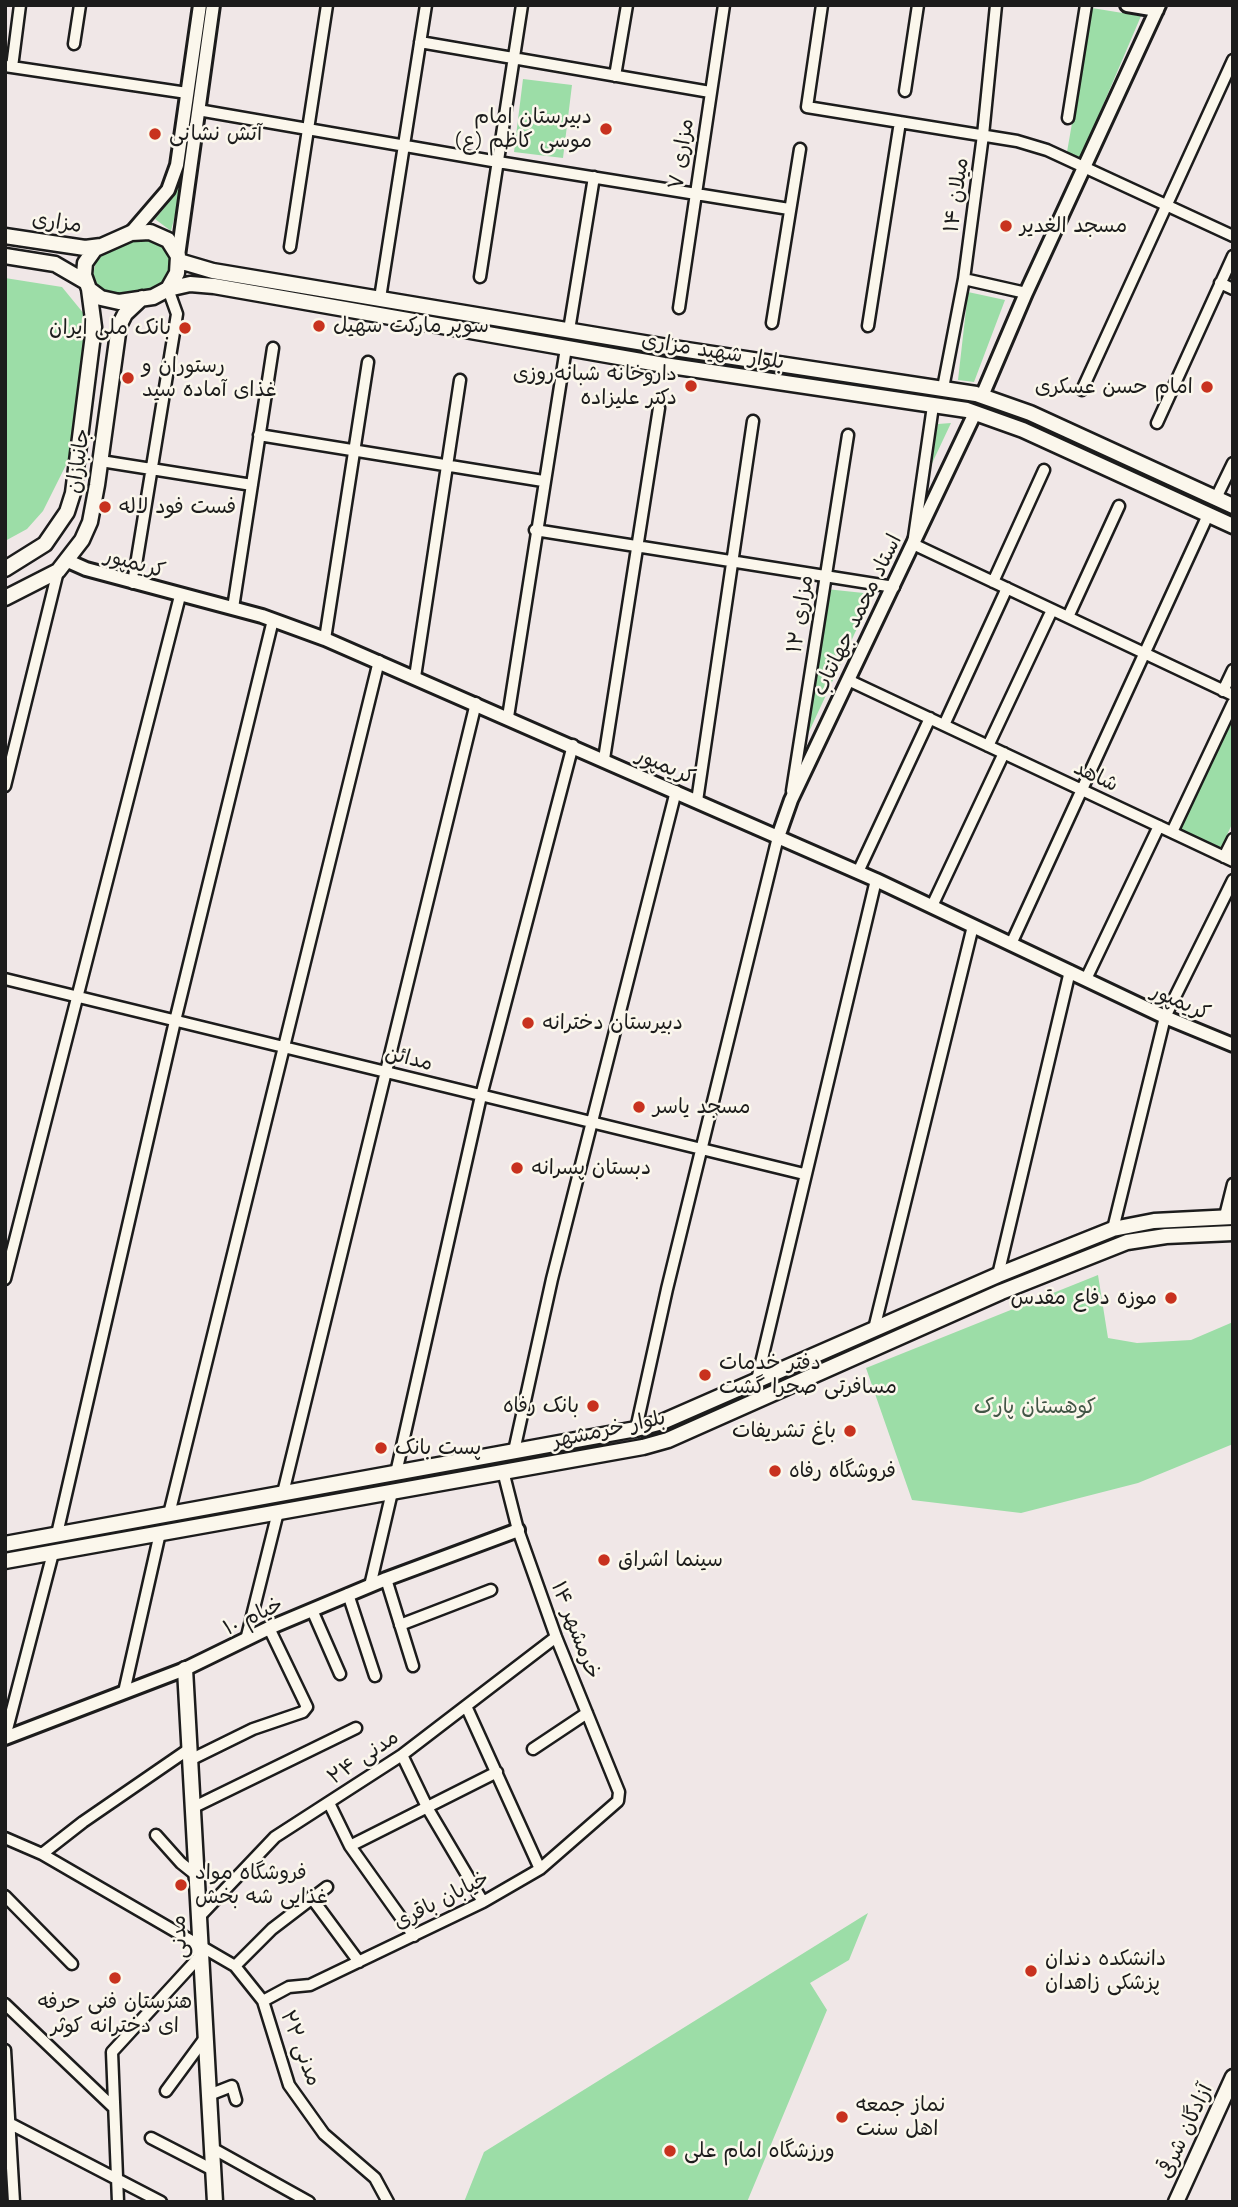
<!DOCTYPE html>
<meta charset="utf-8">
<style>
body{margin:0}
#map{position:relative;width:1238px;height:2207px;overflow:hidden;background:#f0e7e7;font-family:Mali,sans-serif}
canvas{display:block}
.frame{position:absolute;inset:0;border:7px solid #1c1c1c;pointer-events:none}
</style>
<div id="map">
<canvas width="1238" height="2207"></canvas>
<div class="frame"></div>
</div>
<script>
const c = document.querySelector('canvas').getContext('2d');
c.lineJoin = 'round';
function fillPath(path, color) {
  c.fillStyle = color;
  c.fill(path, 'evenodd');
}
function shape(rows) {
  const path = new Path2D();
  for (const r of rows) {
    path.moveTo(r[0], r[1]);
    for (let i = 2; i < r.length; i += 2) path.lineTo(r[i], r[i + 1]);
  }
  return path;
}
function strokePath(path, color, width, dash) {
  c.strokeStyle = color;
  c.lineWidth = width;
  c.lineCap = dash ? 'butt' : 'round';
  c.setLineDash(dash || []);
  c.stroke(path);
}
function write(font, color, halo, rows, align = 'center') {
  c.font = font + ' Mali,"Playpen Sans Arabic",sans-serif';
  c.lineWidth = 5;
  c.setLineDash([]);
  c.textBaseline = 'middle';
  c.strokeStyle = halo;
  c.fillStyle = color;
  for (const [text, x, y, turn = 0] of rows) {
    c.save();
    c.translate(x, y);
    c.rotate((+turn || 0) * Math.PI / 180);
    c.textAlign = isNaN(turn) ? turn : align;
    if (halo) c.strokeText(text, 0, 0);
    c.fillText(text, 0, 0);
    c.restore();
  }
}
fillPath(shape([
 [1092,8,1141,16,1080,159,1067,152],
 [523,79,572,85,563,158,514,152],
 [186,158,184,179,171,231,155,219,169,202],
 [143,237,159,242,168,252,170,268,165,280,155,287,120,295,100,290,93,275,96,261,105,252],
 [5,278,62,287,89,320,70,457,43,511,27,529,5,541],
 [968,292,1005,300,974,382,958,380],
 [951,423,927,474,938,424],
 [826,589,873,594,807,736],
 [1233,717,1233,822,1220,850,1178,830],
 [1098,1275,1108,1338,1137,1343,1191,1340,1233,1322,1233,1444,1138,1483,1021,1513,912,1500,866,1368],
 [868,1913,849,1960,810,1983,827,2010,747,2202,464,2202,484,2152]
]), '#9cdda7');
const minor = shape([
 [822,5,807,107,1017,141,1047,150,1233,236],
 [420,42,710,92],
 [74,44,80,5],
 [5,66,187,93],
 [12,67,20,5],
 [615,76,627,5],
 [905,91,918,5],
 [198,110,498,162,789,209],
 [1068,118,1086,5],
 [290,247,327,5],
 [480,277,522,5],
 [964,279,1026,293],
 [1220,283,1233,289],
 [380,298,426,5],
 [679,308,724,5],
 [772,323,800,149],
 [868,326,900,122],
 [569,330,594,177],
 [943,388,964,279,983,135,996,5],
 [1082,390,1233,60],
 [933,406,913,544,1233,695],
 [1157,423,1233,256],
 [259,435,543,481],
 [101,461,252,485],
 [1216,498,1233,463],
 [535,530,894,587],
 [993,582,1044,470],
 [133,583,177,314,168,289],
 [233,608,273,348],
 [1068,617,1119,506],
 [325,639,368,362],
 [415,677,460,380],
 [848,680,1233,861],
 [1223,691,1233,670],
 [508,717,566,348],
 [944,725,1007,588],
 [988,746,1052,610],
 [604,759,659,408],
 [5,786,58,571],
 [792,791,848,435],
 [697,801,753,421],
 [1172,832,1233,703],
 [1224,857,1233,839],
 [858,872,930,718],
 [932,906,1004,753],
 [1011,944,1208,515],
 [5,979,804,1174],
 [1086,979,1159,826],
 [1225,1216,1233,1184],
 [1113,1229,1165,1017,1233,880],
 [998,1275,1070,971],
 [5,1279,180,596],
 [874,1329,973,926],
 [757,1380,876,880],
 [636,1429,667,1289,778,837],
 [514,1451,552,1279,676,791],
 [396,1473,481,1096,573,745],
 [283,1493,476,703],
 [169,1514,379,661],
 [57,1534,175,1021,273,620],
 [386,1579,413,1666],
 [370,1586,392,1492],
 [348,1594,375,1676],
 [312,1610,340,1674],
 [400,1625,491,1590],
 [246,1640,278,1512],
 [124,1692,160,1533],
 [466,1706,540,1869],
 [5,1737,53,1553],
 [533,1749,587,1713],
 [402,1755,428,1809,483,1902],
 [190,1760,253,1729,303,1712,307,1707,269,1628],
 [329,1803,350,1846,414,1936],
 [192,1808,356,1728],
 [156,1835,181,1863,196,1875],
 [5,1838,42,1854,235,1966,263,2001,289,2085,324,2134,375,2178,388,2202],
 [350,1846,497,1772],
 [42,1854,83,1822,189,1749],
 [5,1896,72,1964],
 [311,1897,359,1962],
 [199,1917,275,1837,402,1755,556,1637],
 [235,1966,272,1929,327,1887],
 [263,2001,289,1987,310,1985,483,1902,540,1869,618,1801,619,1792,556,1637,518,1530,503,1471],
 [5,2004,113,2107],
 [5,2050,14,2202],
 [166,2091,205,2038],
 [209,2095,232,2086,236,2100],
 [5,2121,161,2202],
 [151,2138,213,2170],
 [212,2148,309,2202],
 [118,2202,112,2052,201,1955]
]);
const tertiary = shape([
 [1127,5,1157,10],
 [131,233,168,190,177,165,200,5],
 [178,256,213,5],
 [982,396,1026,293,1159,5],
 [68,561,86,569,262,616,325,639,876,880,1165,1017,1233,1045],
 [778,837,791,800,975,413],
 [5,1738,185,1669,269,1628,386,1579,518,1530]
]);
const secondary = shape([
 [150,232,168,240,178,256,177,273,168,289,153,297,119,302,101,298,89,289,84,275,85,263,95,249,131,233,150,232],
 [5,236,85,248,101,246],
 [5,256,55,264,86,282],
 [179,261,213,271,674,348,976,394,1030,413,1233,506],
 [168,289,190,284,214,286,664,365,967,410,1023,430,1233,526],
 [5,569,45,544,67,512,73,493,94,327,89,289],
 [5,598,58,571,82,540,90,522,97,485,119,326,125,314,142,298],
 [5,1544,636,1429,662,1422,998,1275,1113,1229,1154,1221,1233,1217],
 [5,1561,643,1447,668,1440,1001,1292,1127,1242,1166,1236,1233,1233],
 [185,1669,215,2202],
 [1176,2202,1233,2077]
]);
strokePath(minor, '#1c1c1c', 15);
strokePath(tertiary, '#1c1c1c', 18);
strokePath(secondary, '#1c1c1c', 19);
strokePath(minor, '#fbf7ec', 10);
strokePath(tertiary, '#fbf7ec', 12);
strokePath(secondary, '#fbf7ec', 14);
for (const [x, y, r, color] of [
 [606,129,7,"#c8321e"],
 [155,134,7,"#c8321e"],
 [1006,226,7,"#c8321e"],
 [319,326,7,"#c8321e"],
 [185,328,7,"#c8321e"],
 [128,378,7,"#c8321e"],
 [691,386,7,"#c8321e"],
 [1207,387,7,"#c8321e"],
 [105,507,7,"#c8321e"],
 [528,1023,7,"#c8321e"],
 [639,1107,7,"#c8321e"],
 [517,1168,7,"#c8321e"],
 [1171,1298,7,"#c8321e"],
 [705,1375,7,"#c8321e"],
 [593,1406,7,"#c8321e"],
 [850,1431,7,"#c8321e"],
 [381,1448,7,"#c8321e"],
 [775,1471,7,"#c8321e"],
 [604,1560,7,"#c8321e"],
 [181,1885,7,"#c8321e"],
 [1031,1971,7,"#c8321e"],
 [115,1978,7,"#c8321e"],
 [842,2117,7,"#c8321e"],
 [670,2151,7,"#c8321e"]
]) {
  const dot = new Path2D();
  dot.arc(x, y, r, 0, 2 * Math.PI);
  c.fillStyle = color;
  c.fill(dot);
  strokePath(dot, '#fbf7ec', 2.5);
}
write('21px', '#1c1c1c', '#fbf7ec', [
 ["دبیرستان امام",592,117,"right"],
 ["موسی کاظم (ع)",592,141,"right"],
 ["آتش نشانی",169,134],
 ["مسجد الغدیر",1020,226],
 ["سوپر مارکت سهیل",333,326],
 ["بانک ملی ایران",171,328,"right"],
 ["رستوران و",142,366],
 ["غذای آماده سید",142,390],
 ["داروخانه شبانه‌روزی",677,374,"right"],
 ["دکتر علیزاده",677,398,"right"],
 ["امام حسن عسکری",1193,387,"right"],
 ["فست فود لاله",119,507],
 ["دبیرستان دخترانه",542,1023],
 ["مسجد یاسر",653,1107],
 ["دبستان پسرانه",531,1168],
 ["موزه دفاع مقدس",1157,1298,"right"],
 ["دفتر خدمات",719,1363],
 ["مسافرتی صحرا گشت",719,1387],
 ["بانک رفاه",579,1406,"right"],
 ["باغ تشریفات",836,1431,"right"],
 ["پست بانک",395,1448],
 ["فروشگاه رفاه",789,1471],
 ["سینما اشراق",618,1560],
 ["فروشگاه مواد",195,1873],
 ["غذایی شه بخش",195,1897],
 ["دانشکده دندان",1045,1959],
 ["پزشکی زاهدان",1045,1983],
 ["هنرستان فنی حرفه",115,2002,"center"],
 ["ای دخترانه کوثر",115,2026,"center"],
 ["نماز جمعه",856,2105],
 ["اهل سنت",856,2129],
 ["ورزشگاه امام علی",684,2151]
], 'left');
write('21px', '#1c1c1c', '#fbf7ec', [
 ["مزاری ۷",681,154,-81],
 ["میلان ۱۴",956,195,-82],
 ["مزاری",57,222,8],
 ["بلوار شهید مزاری",713,351,9],
 ["جانبازان",78,461,-82],
 ["کریمپور",135,563,16],
 ["مزاری ۱۲",800,614,-81],
 ["استاد محمد جهانتاب",857,615,-64],
 ["کریمپور",666,766,24],
 ["شاهد",1096,776,25],
 ["کریمپور",1181,1002,24],
 ["مدائن",409,1058,14],
 ["بلوار خرمشهر",609,1429,-12],
 ["خیام ۱۰",253,1616,-25],
 ["خرمشهر ۱۴",576,1630,69],
 ["مدنی ۲۴",363,1757,-34],
 ["خیابان باقری",441,1900,-27],
 ["مدنی",179,1937,-93],
 ["مدنی ۲۲",301,2048,69],
 ["آزادگان شرقی",1185,2131,-65]
]);
write('21px', '#425646', '#fbf7ec', [
 ["کوهستان پارک",1035,1407]
]);
</script>
